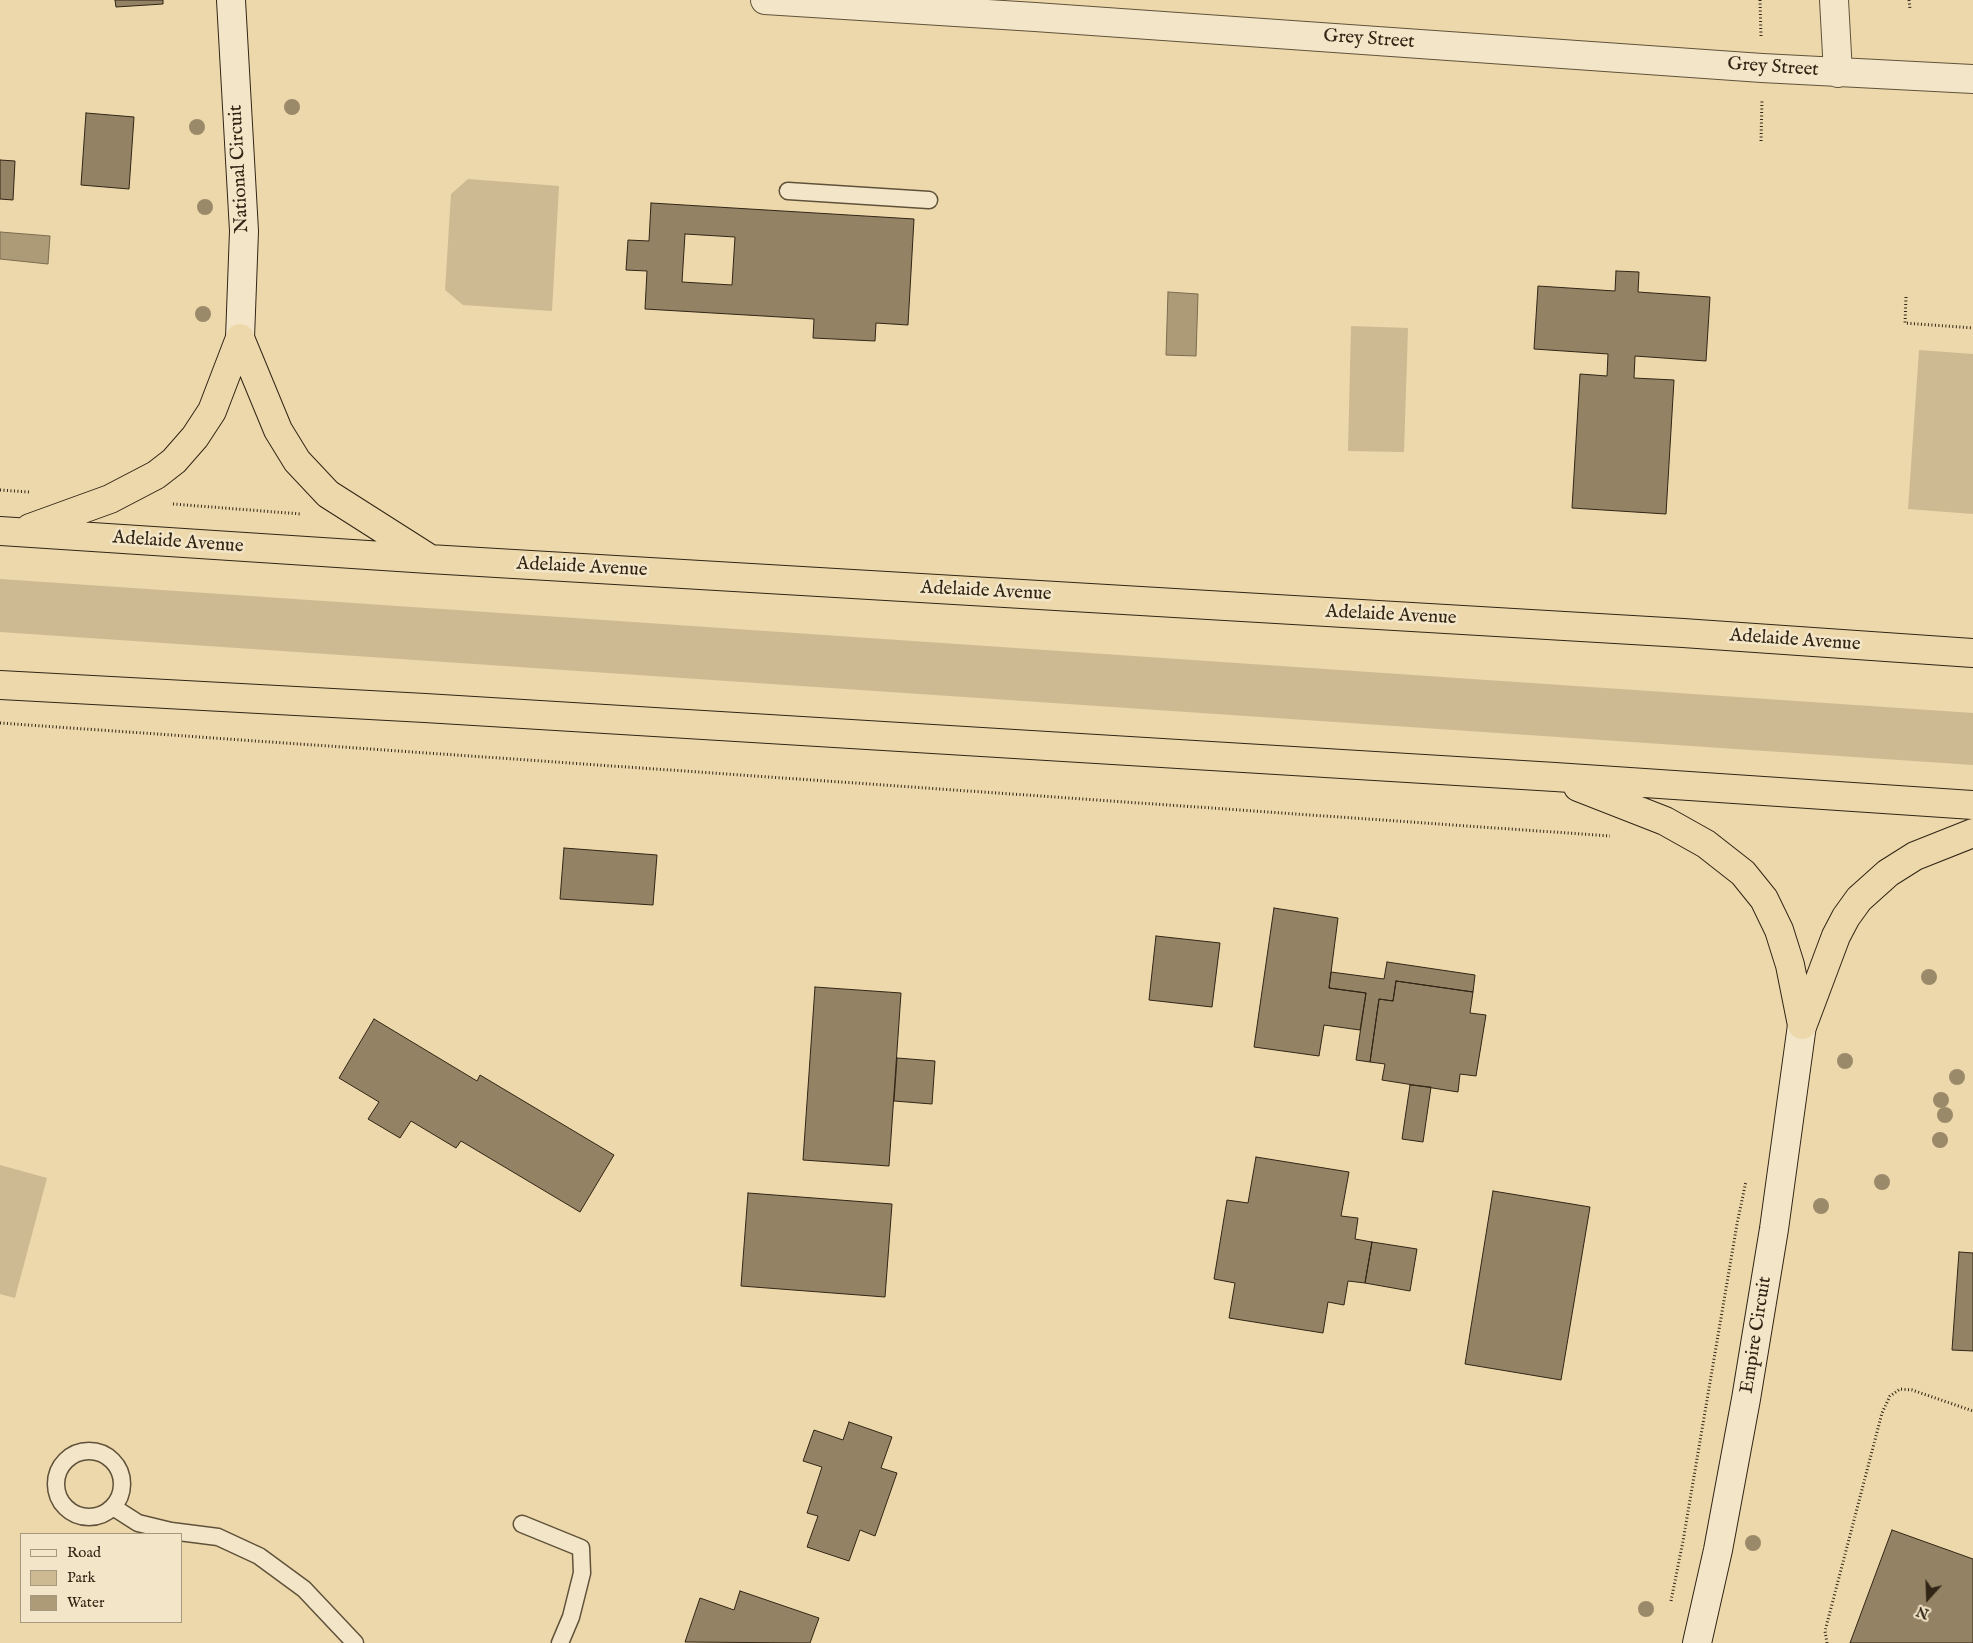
<!DOCTYPE html>
<style>
body{margin:0}
#map{position:relative;width:1973px;height:1643px;overflow:hidden;background:#edd8ab;font-family:"IM FELL English",serif}
canvas{display:block}
.legend{position:absolute;left:20px;top:1533px;width:162px;height:90px;box-sizing:border-box;background:#f3e6c8;border:1px solid #a59980;margin:0;padding:6px 9px;list-style:none;font-size:15px;color:#312515}
.legend li{display:flex;align-items:center;gap:10px;height:25px}
.legend b{width:25px;border:1px solid #a59980}
.north{position:absolute;left:1903px;top:1573px;width:50px;height:50px;-webkit-text-stroke:4px #f3e6c8;paint-order:stroke;rotate:200deg;font-size:14px;font-weight:700;line-height:20px;text-align:center;color:#312515}
.north::after{content:'';display:block;margin:auto;width:18px;height:22px;background:#312515;clip-path:polygon(50% 0,100% 100%,50% 72%,0 100%)}
</style>
<div id="map">
<canvas width="1973" height="1643"></canvas>
<ul class="legend">
<li><b style="height:6px;background:#f3e6c8"></b>Road</li>
<li><b style="height:14px;background:#cdba92"></b>Park</li>
<li><b style="height:14px;background:#ad9b78"></b>Water</li>
</ul>
<div class="north">N</div>
</div>
<script>
const c = document.querySelector('canvas').getContext('2d');
c.lineJoin = 'round';
function fillPath(path, color) {
  c.fillStyle = color;
  c.fill(path, 'evenodd');
}
function shape(rows) {
  const path = new Path2D();
  for (const r of rows) {
    if (r.length === 3) {
      path.moveTo(r[0] + r[2], r[1]);
      path.arc(r[0], r[1], r[2], 0, 2 * Math.PI);
      continue;
    }
    path.moveTo(r[0], r[1]);
    for (let i = 2; i < r.length; i += 2) path.lineTo(r[i], r[i + 1]);
  }
  return path;
}
function strokePath(path, color, width, dash) {
  c.strokeStyle = color;
  c.lineWidth = width;
  c.lineCap = dash ? 'butt' : 'round';
  c.setLineDash(dash || []);
  c.stroke(path);
}
function write(font, color, halo, rows, align = 'center') {
  c.font = font + ' "IM FELL English",serif';
  c.lineWidth = 5;
  c.setLineDash([]);
  c.textBaseline = 'middle';
  c.strokeStyle = halo;
  c.fillStyle = color;
  for (const [text, x, y, turn = 0] of rows) {
    c.save();
    c.translate(x, y);
    c.rotate((+turn || 0) * Math.PI / 180);
    c.textAlign = isNaN(turn) ? turn : align;
    if (halo) c.strokeText(text, 0, 0);
    c.fillText(text, 0, 0);
    c.restore();
  }
}
fillPath(shape([
 [468,179,559,186,552,311,463,305,445,290,451,194],
 [1351,326,1408,328,1404,452,1348,451],
 [1919,350,1973,354,1973,514,1908,509],
 [0,579,1973,713,1973,765,0,632],
 [0,1165,47,1178,15,1298,0,1294]
]), '#cdba92');
const water = shape([
 [0,232,50,236,48,264,0,259,0,232],
 [1168,292,1198,294,1196,356,1166,355,1168,292]
]);
fillPath(water, '#ad9b78');
strokePath(water, '#7b6c50', 1);
const building = shape([
 [115,0,163,0,163,4,116,7,115,0],
 [86,113,134,117,129,189,81,185,86,113],
 [0,160,15,161,13,200,0,199,0,160],
 [651,203,914,219,908,325,876,323,875,341,813,338,814,319,645,309,647,271,626,270,628,240,649,241,651,203],
 [685,234,735,237,732,285,682,282,685,234],
 [1616,271,1639,272,1638,292,1710,297,1706,361,1635,356,1634,378,1674,380,1666,514,1572,508,1580,374,1607,376,1608,354,1534,349,1538,286,1615,291,1616,271],
 [564,848,657,855,653,905,560,899,564,848],
 [1274,908,1338,918,1329,988,1366,993,1360,1030,1324,1025,1319,1056,1254,1047,1274,908],
 [1156,936,1220,943,1212,1007,1149,1000,1156,936],
 [1387,962,1475,975,1473,992,1396,981,1393,1001,1379,999,1370,1062,1356,1060,1366,993,1329,988,1331,972,1384,979,1387,962],
 [1396,981,1473,992,1470,1013,1486,1015,1476,1076,1460,1074,1458,1092,1382,1080,1385,1064,1370,1062,1379,999,1393,1001,1396,981],
 [815,987,901,993,889,1166,803,1160,815,987],
 [374,1019,477,1081,480,1075,614,1155,580,1212,461,1141,456,1148,411,1121,400,1138,368,1119,379,1102,339,1078,374,1019],
 [897,1058,935,1061,932,1104,894,1101,897,1058],
 [1410,1085,1431,1087,1423,1142,1402,1139,1410,1085],
 [1256,1157,1349,1172,1341,1216,1358,1218,1355,1239,1372,1242,1365,1283,1348,1281,1344,1305,1328,1302,1323,1333,1229,1318,1235,1283,1214,1279,1227,1200,1248,1203,1256,1157],
 [1493,1191,1590,1207,1561,1380,1465,1364,1493,1191],
 [748,1193,892,1204,885,1297,741,1286,748,1193],
 [1372,1242,1417,1249,1410,1291,1365,1283,1372,1242],
 [1959,1252,1973,1253,1973,1351,1952,1350,1959,1252],
 [849,1422,892,1437,881,1468,897,1473,875,1536,860,1530,849,1561,807,1547,818,1516,807,1513,822,1467,803,1461,814,1430,843,1440,849,1422],
 [1892,1530,1973,1559,1973,1643,1850,1643,1892,1530],
 [740,1591,819,1618,810,1643,685,1642,700,1598,734,1610,740,1591]
]);
fillPath(building, '#938263');
strokePath(building, '#312515', 1);
const lane = shape([
 [788,191,929,200],
 [89,1484,33],
 [113,1507,138,1523,171,1531,218,1537,259,1556,304,1589,355,1643],
 [522,1524,581,1548,582,1573,571,1617,560,1643]
]);
const street = shape([
 [765,0,1035,17,1762,68,1973,79],
 [1834,0,1838,73]
]);
const secondary = shape([
 [231,0,244,231,240,338],
 [1697,1643,1718,1550,1746,1399,1774,1229,1802,1025]
]);
const highway = shape([
 [240,338,278,430,297,461,328,494,427,557],
 [30,528,110,499,156,475,174,461,195,437,212,411,240,338],
 [0,531,429,559,1683,633,1973,653],
 [0,685,425,708,1555,777,1973,805],
 [1578,787,1665,821,1706,844,1743,873,1764,899,1779,930,1790,965,1802,1025],
 [1803,1024,1836,936,1846,917,1859,899,1888,873,1915,856,1973,833]
]);
strokePath(lane, '#60523a', 19);
strokePath(street, '#60523a', 30);
strokePath(secondary, '#312515', 30);
strokePath(highway, '#312515', 30);
strokePath(shape([
 [1760,0,1761,36],
 [1909,0,1910,9],
 [1761,141,1762,99],
 [1906,297,1905,323,1973,328],
 [0,490,29,492],
 [173,504,301,514],
 [0,723,1610,836],
 [1671,1601,1683,1541,1737,1224,1746,1181],
 [1827,1643,1825,1631,1882,1413,1890,1396,1900,1389,1912,1390,1973,1411]
]), '#312515', 3, [1, 2.5]);
strokePath(lane, '#f3e6c8', 16);
strokePath(street, '#f3e6c8', 28);
strokePath(secondary, '#f3e6c8', 28);
strokePath(highway, '#edd8ab', 28);
c.fillStyle = '#9b8a6a';
for (const [x, y] of [
 [292,107],
 [197,127],
 [205,207],
 [203,314],
 [1929,977],
 [1845,1061],
 [1957,1077],
 [1941,1100],
 [1945,1115],
 [1940,1140],
 [1882,1182],
 [1821,1206],
 [1753,1543],
 [1646,1609]
]) {
  c.beginPath();
  c.arc(x, y, 8, 0, 2 * Math.PI);
  c.fill();
}
write('19px', '#312515', '#f3e6c8', [
 ["Grey Street",1369,40,4],
 ["Grey Street",1773,68,4],
 ["National Circuit",240,169,-93],
 ["Adelaide Avenue",178,543,4],
 ["Adelaide Avenue",582,568,3],
 ["Adelaide Avenue",986,592,3],
 ["Adelaide Avenue",1391,616,3],
 ["Adelaide Avenue",1795,641,4],
 ["Empire Circuit",1757,1335,-81]
]);
</script>
